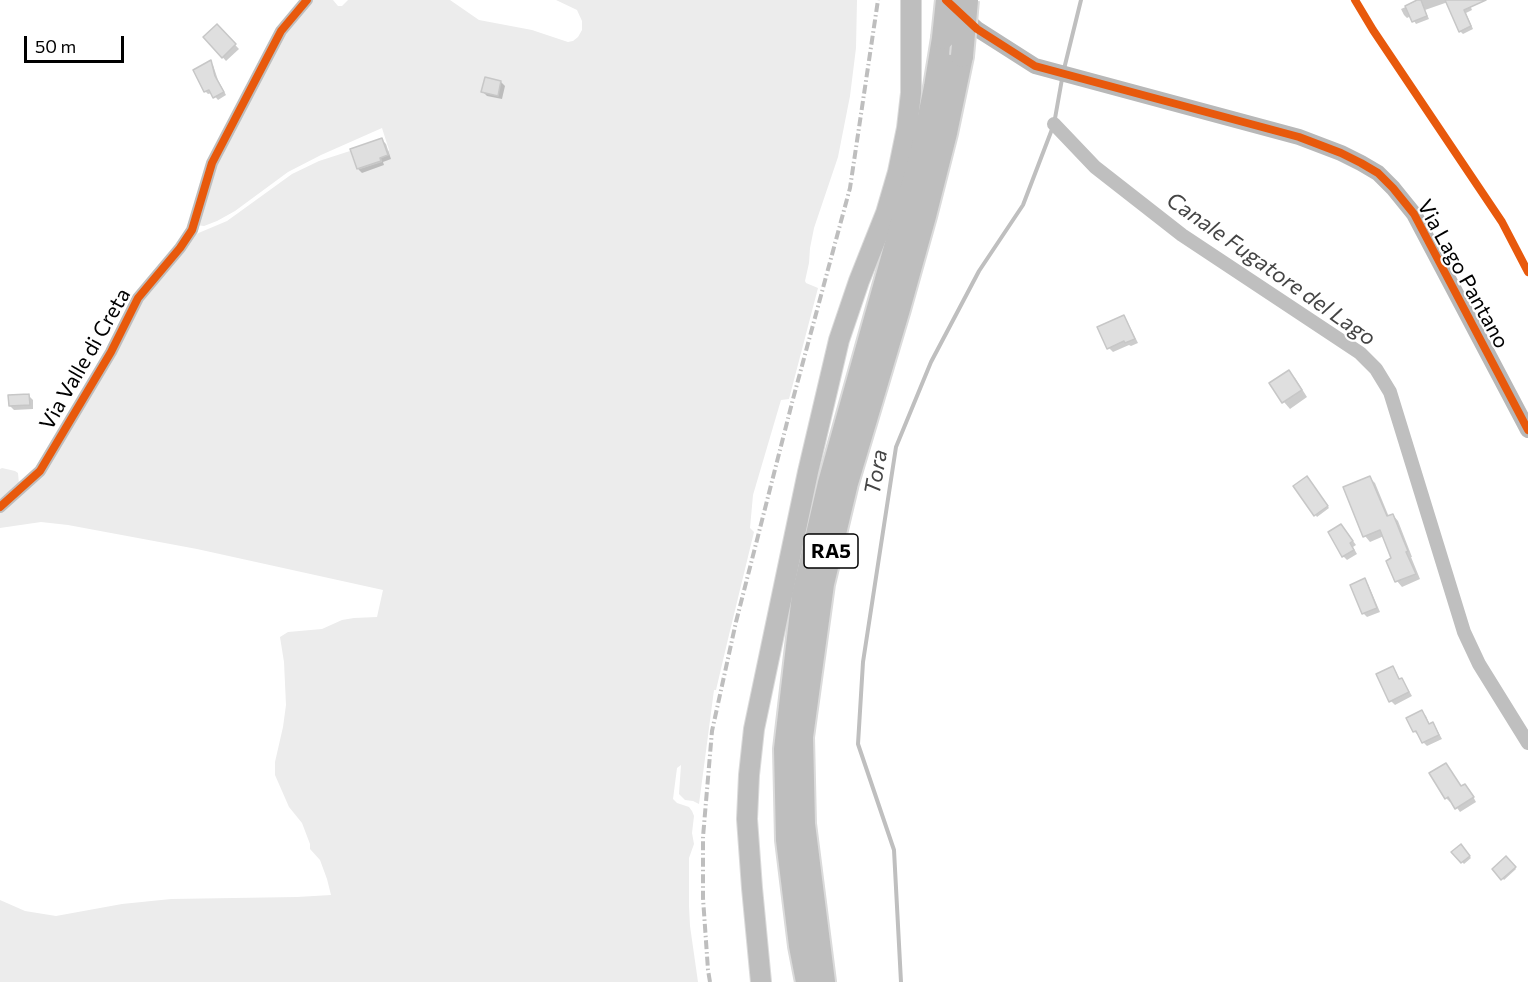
<!DOCTYPE html>
<style>
body{margin:0}
#map{position:relative;width:1528px;height:982px;overflow:hidden;background:#fff;font-family:Commissioner,sans-serif}
canvas{display:block}
.scale{position:absolute;left:24px;top:36px;width:100px;height:27px;box-sizing:border-box;border:3px solid #000;border-top:0;padding-left:8px;font-size:18px;line-height:21px;white-space:nowrap;color:#000;-webkit-text-stroke:4px #fff;paint-order:stroke}
</style>
<div id="map">
<canvas width="1528" height="982"></canvas>
<div class="scale">50 m</div>
</div>
<script>
const c = document.querySelector('canvas').getContext('2d');
c.lineJoin = 'round';
function fillPath(path, color) {
  c.fillStyle = color;
  c.fill(path, 'evenodd');
}
function shape(rows) {
  const path = new Path2D();
  for (const r of rows) {
    path.moveTo(r[0], r[1]);
    for (let i = 2; i < r.length; i += 2) path.lineTo(r[i], r[i + 1]);
  }
  return path;
}
function strokePath(path, color, width, dash) {
  c.strokeStyle = color;
  c.lineWidth = width;
  c.lineCap = dash ? 'butt' : 'round';
  c.setLineDash(dash || []);
  c.stroke(path);
}
function write(font, color, halo, rows, align = 'center') {
  c.font = font + ' Commissioner,sans-serif';
  c.lineWidth = 4.5;
  c.setLineDash([]);
  c.textBaseline = 'middle';
  c.strokeStyle = halo;
  c.fillStyle = color;
  for (const [text, x, y, turn = 0] of rows) {
    c.save();
    c.translate(x, y);
    c.rotate((+turn || 0) * Math.PI / 180);
    c.textAlign = isNaN(turn) ? turn : align;
    if (halo) c.strokeText(text, 0, 0);
    c.fillText(text, 0, 0);
    c.restore();
  }
}
fillPath(shape([
 [312,0,333,0,338,6,342,6,348,0,450,0,479,20,532,30,568,42,573,41,578,37,582,30,582,21,577,10,556,0,857,0,856,48,850,96,838,157,814,228,810,248,809,263,805,281,806,283,818,288,789,399,781,400,753,495,750,528,754,532,728,639,716,690,714,690,699,804,693,801,685,800,679,794,681,765,677,768,673,799,677,803,689,807,692,811,694,816,692,833,694,844,689,858,689,906,690,926,698,982,0,982,0,900,25,911,56,916,122,904,171,899,297,897,331,895,327,879,320,860,310,849,310,844,302,823,289,807,275,775,275,762,283,727,286,705,284,662,280,637,288,632,322,629,342,620,354,618,377,617,383,590,197,549,68,525,41,522,0,528,0,507,22,489,134,309,189,237,227,221,292,174,319,161,350,151,357,170,382,162,381,158,389,155,388,151,389,150,382,128,321,155,288,172,235,211,217,221,204,226,196,225,212,162,283,35],
 [2,468,15,471,18,473,19,484,0,499,0,469]
]), '#ececec');
fillPath(shape([
 [1421,0,1468,0,1472,10,1466,13,1473,29,1463,34,1460,31,1448,2,1425,10,1429,19,1416,24,1411,16,1407,18,1404,15,1401,9],
 [217,26,239,49,226,61,205,37],
 [210,62,213,65,218,80,226,95,218,100,212,93,208,94,205,91],
 [501,82,505,86,502,99,487,96,483,92],
 [382,140,386,144,391,159,383,162,384,165,362,173,358,169,352,150],
 [1123,317,1127,321,1138,343,1131,346,1129,345,1113,352,1109,348],
 [1288,372,1295,378,1307,397,1290,409,1284,402,1271,383],
 [29,396,33,400,33,409,14,410,10,406],
 [1370,478,1375,483,1389,517,1393,515,1398,521,1412,557,1411,557,1420,579,1402,587,1397,581,1393,559,1384,536,1370,542,1365,536],
 [1308,479,1329,508,1317,517,1295,486],
 [1345,530,1356,545,1353,547,1357,554,1347,560,1343,556],
 [1364,580,1368,584,1380,612,1367,617,1363,613],
 [1392,668,1396,672,1400,680,1402,680,1405,684,1412,696,1395,705,1391,701],
 [1422,712,1426,716,1430,725,1432,724,1436,728,1442,739,1427,746,1423,742,1419,734,1418,735,1414,731],
 [1449,769,1462,787,1465,786,1469,789,1476,802,1460,812,1452,801,1450,802,1446,798,1431,774],
 [1461,846,1471,858,1464,864,1453,852],
 [1506,858,1516,869,1504,880,1494,869]
]), '#0003');
strokePath(shape([
 [1064,69,1081,0],
 [901,982,894,850,858,744,863,662,896,447,931,362,979,271,1023,205,1054,124,1062,79]
]), '#bfbfbf', 4);
strokePath(shape([
 [1054,124,1095,167,1182,235,1360,353,1376,369,1390,392,1464,632,1479,664,1528,743]
]), '#bfbfbf', 14);
const building = shape([
 [1417,0,1421,0,1427,16,1412,22,1405,6,1417,0],
 [1445,0,1486,0,1464,10,1471,26,1459,32,1445,0],
 [217,24,236,44,222,58,203,37,217,24],
 [211,60,215,76,224,92,213,98,209,90,204,92,193,70,211,60],
 [485,77,501,81,498,96,481,92,485,77],
 [382,138,388,155,380,158,381,161,357,169,350,149,382,138],
 [1124,315,1135,339,1125,343,1124,341,1107,349,1097,327,1124,315],
 [1289,370,1302,390,1282,403,1269,383,1289,370],
 [29,394,30,405,9,406,8,395,29,394],
 [1307,476,1328,506,1314,516,1293,486,1307,476],
 [1370,476,1387,516,1393,514,1403,539,1408,551,1406,552,1416,574,1395,582,1386,561,1391,558,1380,530,1363,537,1343,487,1370,476],
 [1341,524,1353,541,1350,543,1354,550,1342,557,1328,532,1341,524],
 [1365,578,1377,608,1362,614,1350,585,1365,578],
 [1393,666,1399,679,1402,678,1409,692,1389,702,1376,674,1393,666],
 [1422,710,1429,724,1433,722,1439,735,1422,743,1416,731,1413,732,1406,718,1422,710],
 [1446,763,1461,786,1465,784,1474,797,1455,809,1448,797,1445,799,1429,773,1446,763],
 [1461,844,1470,856,1461,863,1451,852,1461,844],
 [1506,856,1516,867,1501,880,1492,869,1506,856]
]);
fillPath(building, '#dfdfdf');
strokePath(building, '#c7c7c7', 1.5);
const primary = shape([
 [761,982,752,888,747,819,749,775,754,729,808,472,839,340,859,281,886,213,898,172,907,128,911,93,911,0]
]);
const highway = shape([
 [807,982,800,946,787,840,785,749,803,595,829,483,922,151,935,87,943,38],
 [824,982,804,824,802,737,823,584,847,483,899,309,925,216,946,133,962,56]
]);
strokePath(primary, '#dbdbdb', 22);
strokePath(highway, '#dbdbdb', 26);
strokePath(shape([
 [0,507,40,471,111,352,138,298,180,248,192,230,212,163,281,31,307,0]
]), '#bebebe', 12);
strokePath(shape([
 [959,13,977,29,1035,66,1299,137,1341,153,1361,163,1378,173,1393,188,1414,214,1528,430]
]), '#b8b8b8', 16);
strokePath(primary, '#bebebe', 20);
strokePath(highway, '#bebebe', 22);
strokePath(shape([
 [710,982,708,970,703,898,703,837,712,731,736,622,793,399,850,188,878,0]
]), '#bebebe', 4, [9, 3, 1.5, 3]);
const highwayBridge = shape([
 [943,38,947,0],
 [962,56,967,0]
]);
strokePath(highwayBridge, '#dbdbdb', 26, []);
strokePath(highwayBridge, '#bebebe', 22);
strokePath(shape([
 [946,0,977,29,1035,66,1299,137,1341,153,1361,163,1378,173,1393,188,1414,214,1528,430],
 [1355,0,1373,30,1502,222,1528,272],
 [0,507,40,471,111,352,138,298,180,248,192,230,212,163,281,31,307,0]
]), '#e8590c', 8);
for (const [x, y, w] of [
 [831,551,54]
]) {
  const box = new Path2D();
  box.roundRect(x - w / 2, y - 17, w, 34, 4.5);
  c.fillStyle = '#fff';
  c.fill(box);
  strokePath(box, '#000', 1.5);
}
write('bold 20px', '#000', null, [
 ["RA5",831,551]
]);
write('21px', '#000', '#fff', [
 ["Via Lago Pantano",1463,274,61],
 ["Via Valle di Creta",85,359,-60]
]);
write('italic 22px', '#444', '#fff', [
 ["Canale Fugatore del Lago",1271,269,35],
 ["Tora",876,472,-80]
]);
</script>
